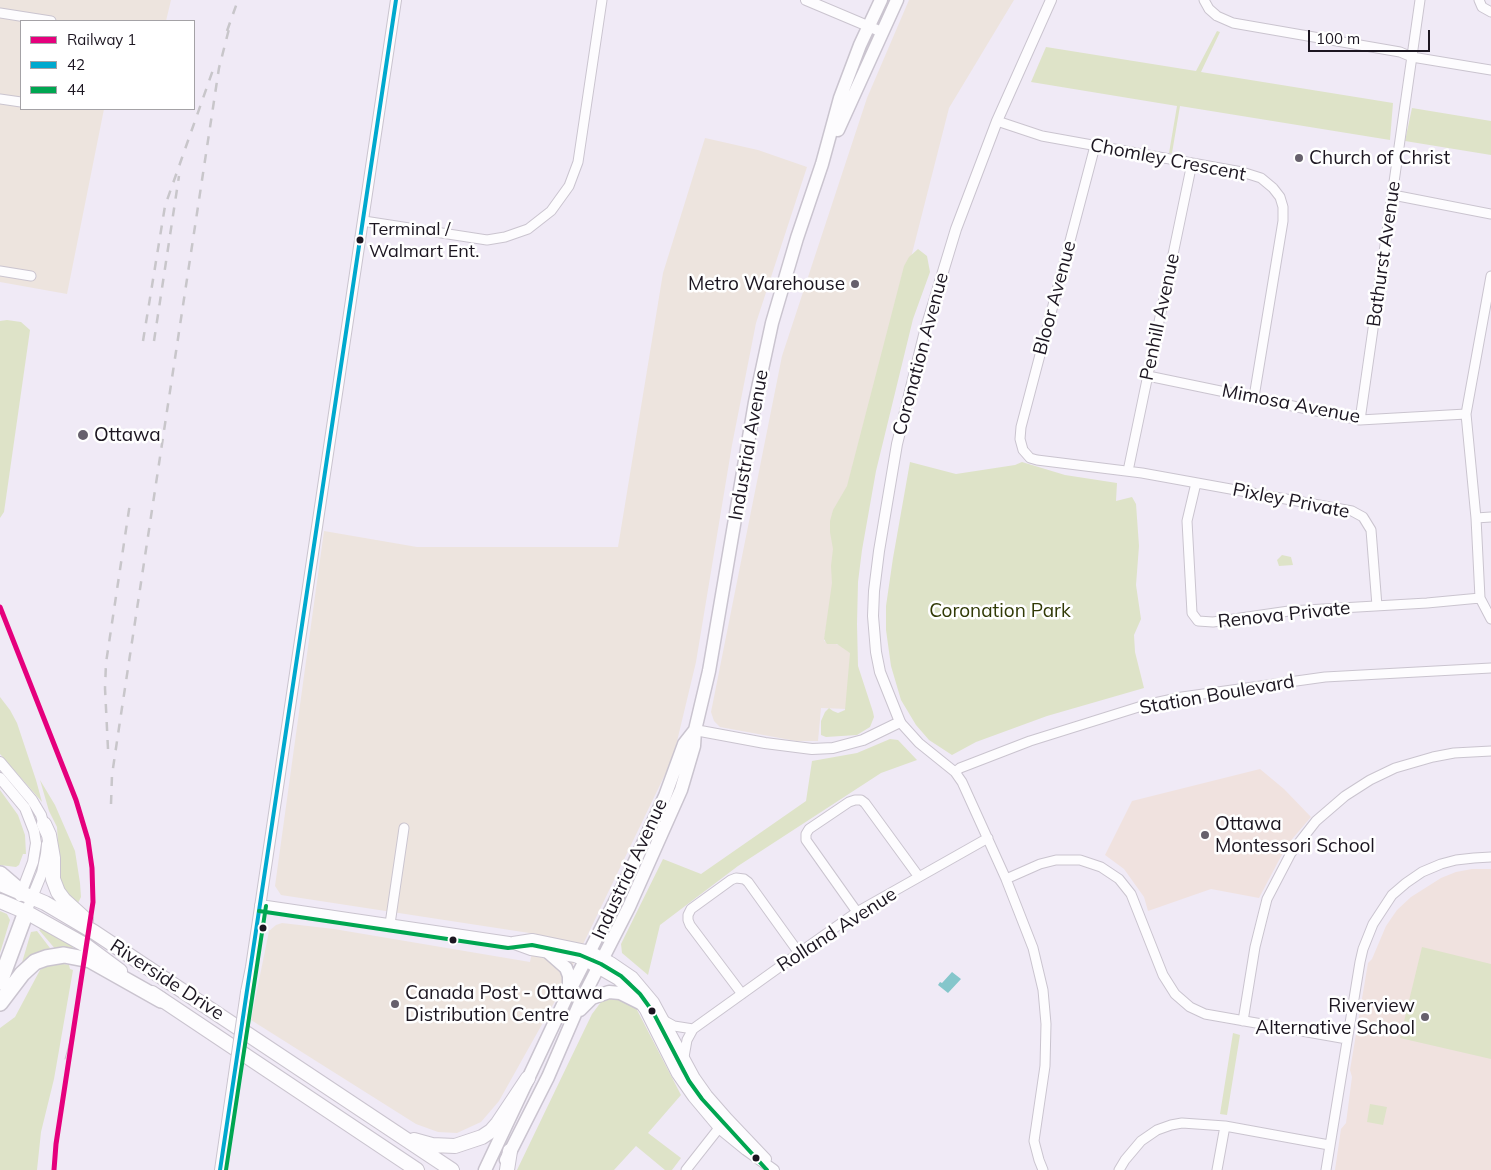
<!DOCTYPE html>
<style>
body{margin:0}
#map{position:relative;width:1491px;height:1170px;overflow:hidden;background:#f0eaf6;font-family:Mulish,sans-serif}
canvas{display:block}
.legend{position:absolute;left:20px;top:20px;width:175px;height:90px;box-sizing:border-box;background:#fff;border:1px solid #a4a2a6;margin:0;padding:6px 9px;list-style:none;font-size:15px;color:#1c1621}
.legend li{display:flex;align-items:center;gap:10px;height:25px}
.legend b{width:25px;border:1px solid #a4a2a6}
.scale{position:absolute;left:1308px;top:30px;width:122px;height:22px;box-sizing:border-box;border:2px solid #1c1621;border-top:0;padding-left:6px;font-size:15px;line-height:18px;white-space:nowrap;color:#1c1621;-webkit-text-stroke:4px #fff;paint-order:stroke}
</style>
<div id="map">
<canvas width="1491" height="1170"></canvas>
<ul class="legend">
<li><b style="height:6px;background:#e5007d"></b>Railway 1</li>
<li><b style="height:6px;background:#00a9ce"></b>42</li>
<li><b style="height:6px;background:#00a651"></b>44</li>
</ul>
<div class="scale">100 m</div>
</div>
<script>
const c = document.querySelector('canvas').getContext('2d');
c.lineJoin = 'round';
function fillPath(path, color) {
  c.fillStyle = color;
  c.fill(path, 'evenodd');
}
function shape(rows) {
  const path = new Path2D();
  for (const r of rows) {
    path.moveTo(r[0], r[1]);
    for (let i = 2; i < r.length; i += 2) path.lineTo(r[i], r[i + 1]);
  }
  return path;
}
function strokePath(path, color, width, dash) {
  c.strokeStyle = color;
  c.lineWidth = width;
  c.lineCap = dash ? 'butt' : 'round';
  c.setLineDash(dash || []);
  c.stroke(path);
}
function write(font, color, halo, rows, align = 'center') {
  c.font = font + ' Mulish,sans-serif';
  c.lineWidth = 5;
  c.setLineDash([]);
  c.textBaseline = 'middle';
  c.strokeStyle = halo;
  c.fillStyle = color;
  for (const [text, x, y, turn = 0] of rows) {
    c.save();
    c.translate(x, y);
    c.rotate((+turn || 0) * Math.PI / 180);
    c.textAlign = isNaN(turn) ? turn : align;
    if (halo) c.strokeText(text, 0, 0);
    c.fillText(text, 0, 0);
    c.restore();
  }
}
fillPath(shape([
 [0,0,171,0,166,21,21,21,21,109,104,109,67,294,0,282],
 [909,0,1014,0,949,108,842,529,824,641,851,648,847,709,821,708,818,741,796,741,720,727,714,721,711,712,782,356,867,98],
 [705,138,758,150,807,167,756,323,732,445,696,662,673,758,559,994,499,1101,481,1122,457,1133,438,1132,416,1124,251,1020,269,931,276,925,282,923,334,929,530,962,536,934,281,895,275,886,324,531,417,547,618,547,663,273]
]), '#ede4de');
fillPath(shape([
 [1260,769,1284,789,1311,817,1287,845,1259,898,1211,889,1148,911,1144,897,1124,869,1105,855,1132,801],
 [1472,869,1491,869,1491,1170,1335,1170,1341,1129,1346,1123,1352,1077,1350,1070,1368,963,1372,959,1386,926,1397,910,1411,897,1441,878,1456,872]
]), '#f0e2df');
fillPath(shape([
 [1217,31,1220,32,1201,72,1393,103,1390,140,1180,106,1172,153,1169,153,1177,106,1031,82,1046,47,1196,71],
 [1412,108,1491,121,1491,155,1405,141],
 [918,249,927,256,930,272,913,319,876,471,862,550,858,582,857,624,858,666,873,712,874,717,870,727,857,735,826,737,821,735,821,721,825,712,829,708,833,711,838,713,845,710,850,653,837,644,827,644,824,639,832,583,831,566,833,549,830,532,830,521,833,510,847,486,904,266,909,257],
 [7,320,21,322,30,330,4,512,0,518,0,321],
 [910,462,956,474,1015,465,1022,462,1065,475,1117,483,1116,501,1132,497,1136,504,1139,546,1136,585,1141,619,1134,635,1135,652,1144,688,1047,716,976,742,952,755,929,740,916,725,901,700,891,666,886,630,886,606,893,558],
 [1282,555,1291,557,1293,565,1279,566,1277,560],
 [0,697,10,710,17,723,36,780,42,802,0,754],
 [890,739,898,740,917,760,881,773,738,866,664,922,660,925,648,975,622,953,621,944,663,859,701,874,806,801,812,761,857,753],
 [40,780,55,805,75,851,80,883,81,897,78,903,66,892,60,881,57,827,49,811],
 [0,790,18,815,25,835,26,854,23,854,19,865,16,867,0,865],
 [0,911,7,914,10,920,0,953],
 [43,928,73,945,72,952,57,951,39,930],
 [37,931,53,952,21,966,31,932],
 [1422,947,1491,964,1491,1059,1400,1038],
 [54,962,69,965,70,969,73,970,54,1079,41,1132,37,1170,0,1170,0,1028,15,1017,40,970],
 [619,997,635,1006,681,1095,648,1133,681,1158,672,1170,665,1170,636,1146,614,1170,517,1170,592,1014,601,1002,605,999],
 [1233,1033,1240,1035,1227,1115,1220,1114],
 [1370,1104,1387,1107,1383,1125,1367,1122]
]), '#dee3c8');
fillPath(shape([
 [952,972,961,979,948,993,938,985,940,982,942,983]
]), '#85c6cb');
const minor = shape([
 [1204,0,1209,9,1217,16,1233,23,1400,52,1412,57,1491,70],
 [1479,0,1482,7,1491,12],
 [0,13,51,21],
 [0,99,21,102],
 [997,121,1042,136,1242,172,1261,178,1273,188,1280,197,1283,207,1283,221,1254,397],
 [1095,146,1021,427,1020,439,1023,450,1030,458,1037,460,1142,473,1352,511,1363,517,1371,530,1377,606],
 [1393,195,1491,214],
 [364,221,487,240,505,237,528,229,551,211,569,186,578,162,602,0],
 [0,271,31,276],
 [1491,276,1466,414,1476,518,1480,598,1491,619],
 [1148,376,1360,420,1466,414],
 [1360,420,1420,0],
 [1128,471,1192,163],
 [1196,483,1187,521,1192,613,1198,621,1213,622,1289,611,1427,603,1480,598],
 [1476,518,1491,517],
 [900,722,919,743,955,772,962,782,1006,879,1033,948,1043,990,1046,1024,1045,1066,1034,1141,1039,1160,1043,1170],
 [955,772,960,768,1030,741,1145,705,1182,697,1325,677,1491,668],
 [1006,879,1040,864,1056,860,1080,860,1101,867,1119,879,1131,894,1163,975,1175,994,1190,1007,1205,1014,1347,1039],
 [857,912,806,840,806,834,809,829,849,802,855,800,861,800,865,803,919,877],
 [390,924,404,828],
 [742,994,690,925,688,920,688,915,691,909,731,880,736,878,744,879,748,882,799,953],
 [665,1021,674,1026,693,1029],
 [1243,1021,1255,947,1267,899,1291,853,1316,821,1345,796,1370,780,1395,768,1433,757,1454,753,1491,751],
 [684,1057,687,1040,693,1029,799,953,857,912,988,838],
 [686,1170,719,1128],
 [1119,1170,1125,1160,1141,1141,1157,1130,1171,1125,1182,1123,1225,1126,1329,1145],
 [1217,1170,1225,1126],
 [1326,1170,1360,962,1363,949,1373,924,1392,895,1406,883,1422,872,1441,864,1456,860,1474,858,1491,857]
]);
const tertiary = shape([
 [806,0,882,32],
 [695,730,765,743,812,749,833,748,863,740,900,722,880,672,876,652,873,616,874,591,879,551,897,444,925,331,956,229,997,121,1051,0],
 [0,762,32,800,41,815,45,830],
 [0,778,25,808,34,831,36,843,33,862,20,896],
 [260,905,509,942,531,950,575,957,585,961,618,980,635,996,645,1010,677,1074,693,1097,719,1128,746,1150,774,1170],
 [26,912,42,873,46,854,47,844],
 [513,942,532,939,590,951,611,962,633,977,654,1002,695,1078,707,1095,728,1119,766,1159],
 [246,992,251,967,396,0],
 [220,1170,233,1081]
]);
const secondary = shape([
 [838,130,897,0],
 [549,953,566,968,569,976,569,990],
 [580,1010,592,998,609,992,620,993,640,1003],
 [506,1160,548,1077,579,1005,629,907,681,790,694,746,695,730,709,671,755,402,772,323,797,238,822,164,840,98,860,45,881,0],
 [485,1170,568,994,629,874,665,796,684,744,695,730]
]);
const primary = shape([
 [44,824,49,835,53,858,53,879,58,892,64,900,86,920],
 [0,884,45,903,94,932,452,1170],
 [0,901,26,912,85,945,120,971],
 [152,993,417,1170],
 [414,1140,432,1145,455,1146,482,1137,491,1131,498,1123,528,1078],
 [507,1170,510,1151]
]);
const motorway = shape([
 [0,874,21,892],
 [0,982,26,912],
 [0,1003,22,974,35,962,46,958,64,955,90,960,161,1000]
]);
strokePath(minor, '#cac4cf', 11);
strokePath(tertiary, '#cac4cf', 12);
strokePath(secondary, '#cac4cf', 15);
strokePath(primary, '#cac4cf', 16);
strokePath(motorway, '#cac4cf', 18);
strokePath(minor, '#fdfcfe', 9);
strokePath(tertiary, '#fdfcfe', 10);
strokePath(secondary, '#fdfcfe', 12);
strokePath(primary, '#fdfcfe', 14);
strokePath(motorway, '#fdfcfe', 15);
strokePath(shape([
 [65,1059,75,1023]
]), '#c8c6ca', 1);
strokePath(shape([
 [227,31,238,0],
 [143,341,165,206,214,67],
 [154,341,179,176],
 [108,749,105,688,106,663,130,503],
 [111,804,112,775,120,721,219,68,230,25]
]), '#c8c6ca', 2.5, [9, 9]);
const tertiaryBridge = shape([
 [233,1081,246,992]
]);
strokePath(tertiaryBridge, '#cac4cf', 12, []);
strokePath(tertiaryBridge, '#fdfcfe', 10);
strokePath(shape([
 [220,1170,396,0]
]), '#00a9ce', 4);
strokePath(shape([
 [259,911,508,948,532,945,580,955,601,964,621,976,640,994,653,1012,689,1081,702,1099,767,1170],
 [226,1170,266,906]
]), '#00a651', 4);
strokePath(shape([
 [0,607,76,800,88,840,92,868,93,902,56,1144,54,1170]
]), '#e5007d', 5);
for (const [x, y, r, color] of [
 [1299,158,5,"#66606c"],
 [360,240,4.5,"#1c1621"],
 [855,284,5,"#66606c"],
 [83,435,6,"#66606c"],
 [1205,835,5,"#66606c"],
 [263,928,4.5,"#1c1621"],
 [453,940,4.5,"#1c1621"],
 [395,1004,5,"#66606c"],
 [652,1011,4.5,"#1c1621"],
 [1425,1017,5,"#66606c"],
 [756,1158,4.5,"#1c1621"]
]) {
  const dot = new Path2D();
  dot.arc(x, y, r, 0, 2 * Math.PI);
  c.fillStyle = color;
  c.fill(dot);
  strokePath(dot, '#fff', 2);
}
write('18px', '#1c1621', '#fff', [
 ["Terminal /",369,230],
 ["Walmart Ent.",369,252]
], 'left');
write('19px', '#1c1621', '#fff', [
 ["Church of Christ",1309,158],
 ["Metro Warehouse",845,284,"right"],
 ["Ottawa",94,435],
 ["Ottawa",1215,824],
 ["Montessori School",1215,846],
 ["Canada Post - Ottawa",405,993],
 ["Distribution Centre",405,1015],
 ["Riverview",1415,1006,"right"],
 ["Alternative School",1415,1028,"right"]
], 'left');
write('19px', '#1c1621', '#fff', [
 ["Chomley Crescent",1168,160,11],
 ["Bathurst Avenue",1384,254,-82],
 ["Bloor Avenue",1055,298,-75],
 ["Penhill Avenue",1160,317,-78],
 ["Coronation Avenue",921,354,-75],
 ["Mimosa Avenue",1291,404,11],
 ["Industrial Avenue",749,445,-80],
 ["Pixley Private",1291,501,11],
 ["Renova Private",1284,615,-6],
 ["Station Boulevard",1217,695,-10],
 ["Industrial Avenue",630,869,-65],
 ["Rolland Avenue",837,930,-33],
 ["Riverside Drive",167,980,33]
]);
write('19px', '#313a06', '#fff', [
 ["Coronation Park",1000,611]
]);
</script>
